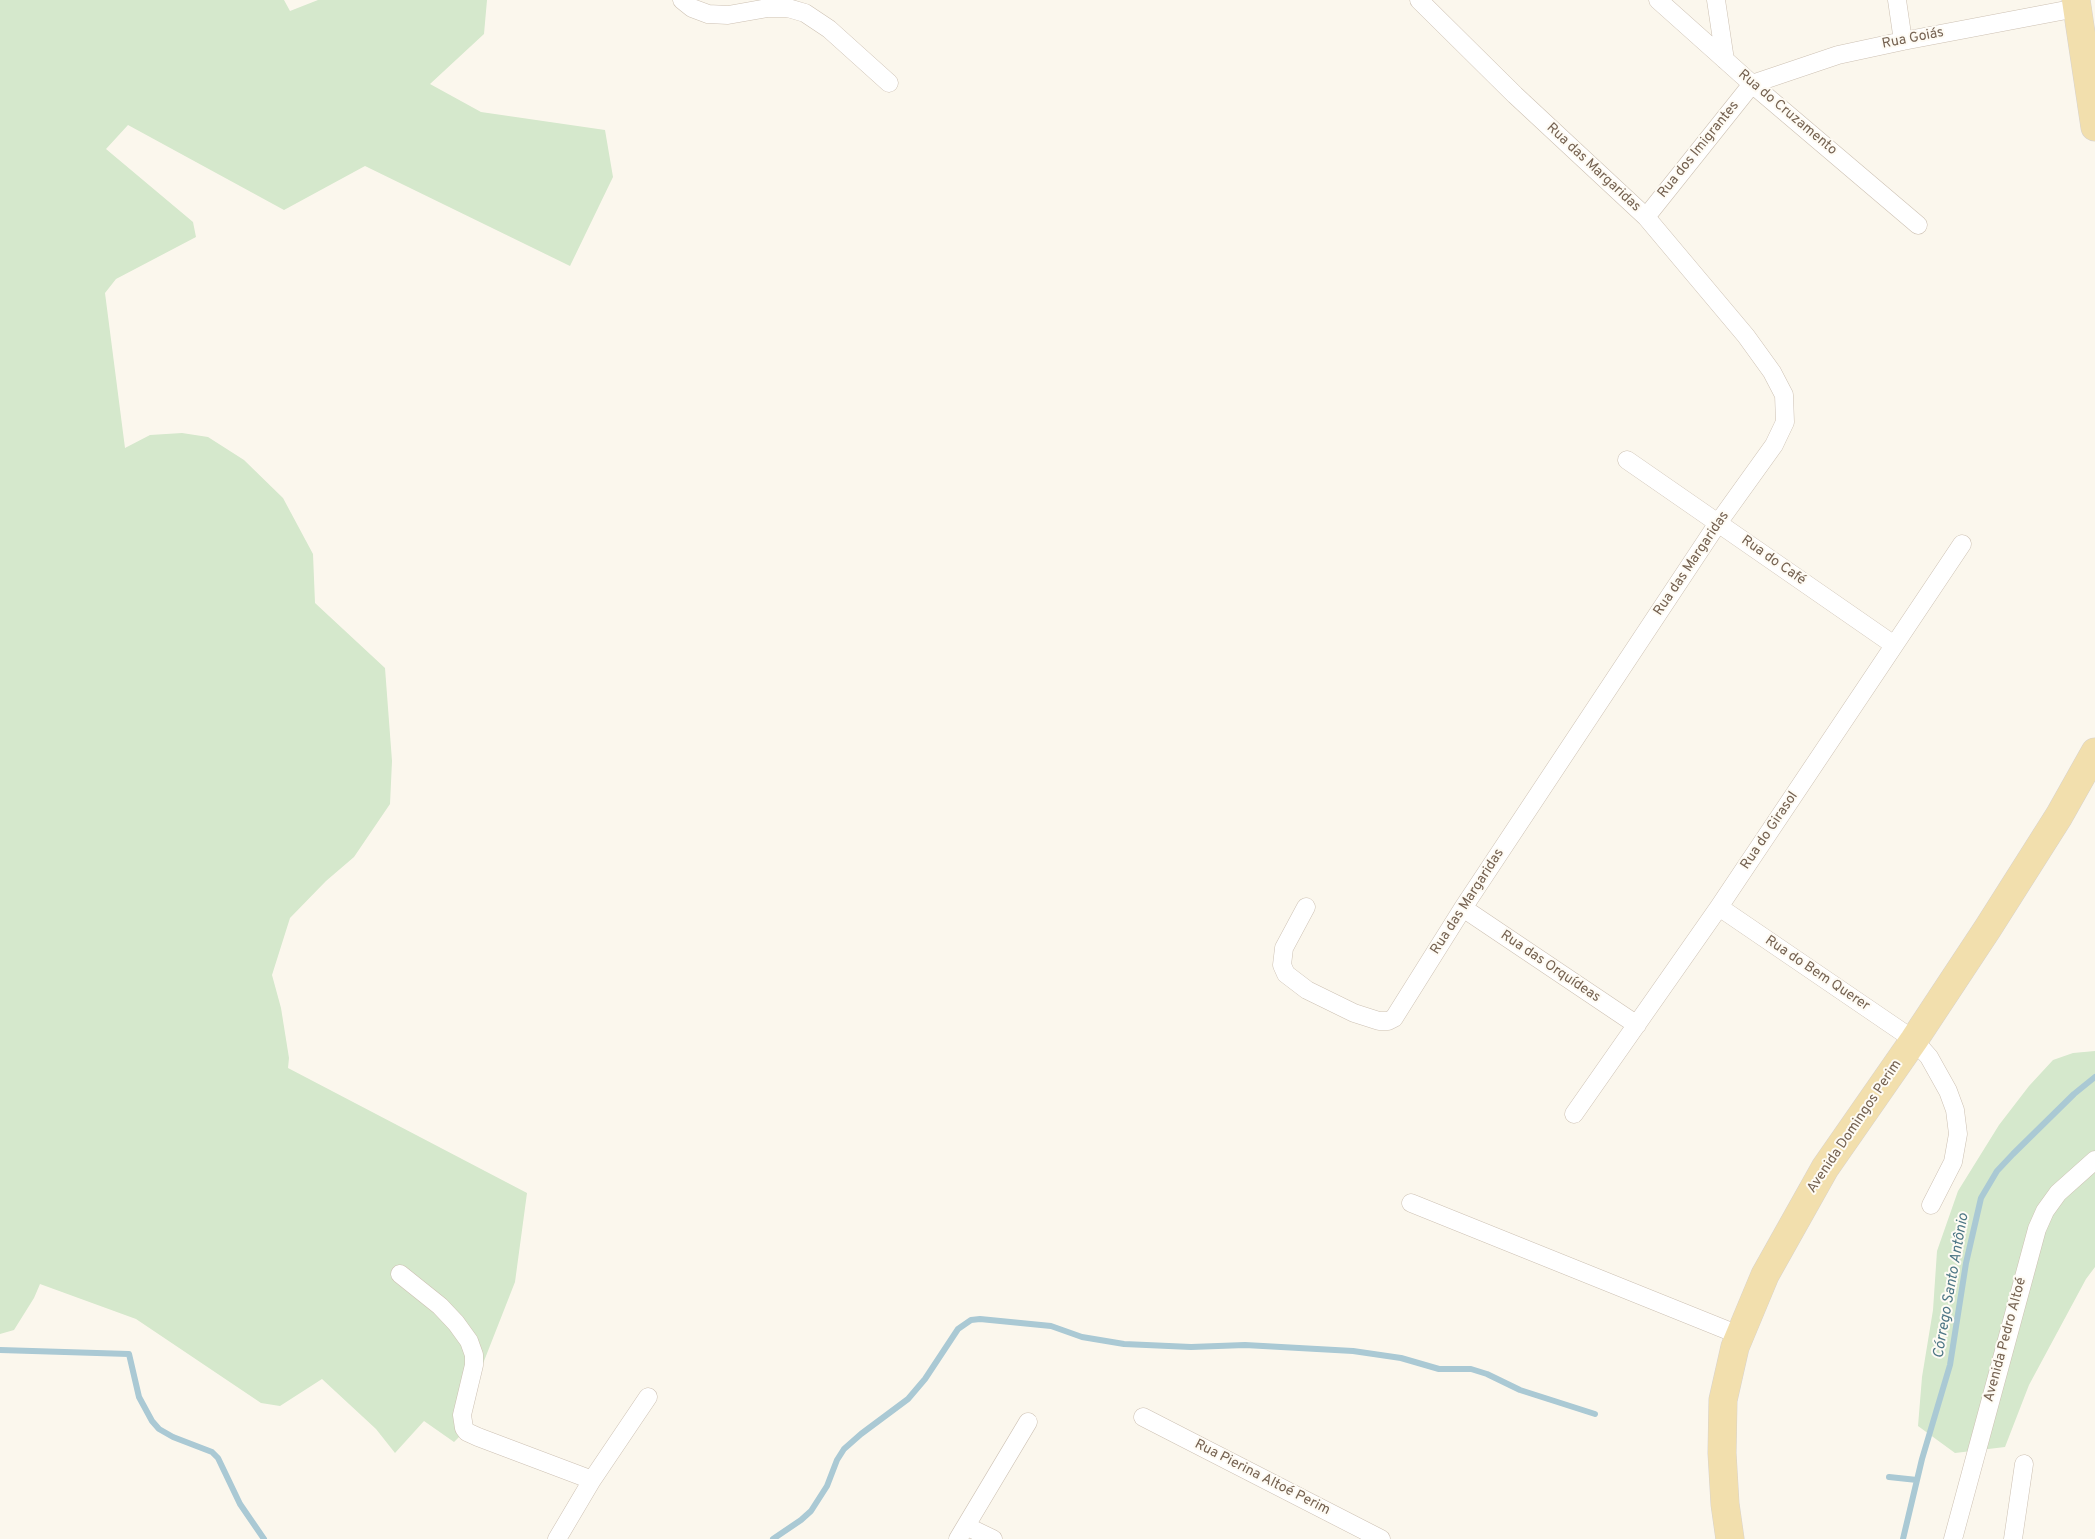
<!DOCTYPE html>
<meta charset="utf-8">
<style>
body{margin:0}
canvas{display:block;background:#fbf7ed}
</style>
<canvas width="2095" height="1539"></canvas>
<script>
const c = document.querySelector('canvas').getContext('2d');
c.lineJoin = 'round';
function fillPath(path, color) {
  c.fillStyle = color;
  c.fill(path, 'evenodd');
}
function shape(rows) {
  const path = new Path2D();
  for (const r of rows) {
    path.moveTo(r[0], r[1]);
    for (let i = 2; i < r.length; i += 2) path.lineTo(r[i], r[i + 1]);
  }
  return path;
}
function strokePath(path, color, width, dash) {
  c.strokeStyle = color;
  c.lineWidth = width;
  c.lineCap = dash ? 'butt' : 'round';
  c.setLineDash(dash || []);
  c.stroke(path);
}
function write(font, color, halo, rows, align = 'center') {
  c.font = font + ' Overpass,sans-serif';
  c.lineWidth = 4;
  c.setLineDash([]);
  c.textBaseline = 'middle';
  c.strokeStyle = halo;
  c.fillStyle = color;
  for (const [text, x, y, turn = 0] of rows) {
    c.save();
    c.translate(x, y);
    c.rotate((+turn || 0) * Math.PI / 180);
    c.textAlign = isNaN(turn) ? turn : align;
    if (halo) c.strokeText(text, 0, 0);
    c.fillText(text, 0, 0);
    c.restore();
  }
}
fillPath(shape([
 [0,0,284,0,290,11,318,0,487,0,484,34,430,84,481,112,605,130,613,177,570,266,365,166,284,210,128,125,106,149,193,222,196,237,116,279,105,293,125,448,150,435,182,433,208,437,244,460,283,498,313,554,315,603,385,668,392,761,390,804,354,857,326,881,290,918,272,975,281,1008,289,1058,288,1068,527,1193,515,1282,464,1412,459,1437,454,1442,424,1421,395,1453,376,1429,322,1379,280,1406,261,1403,136,1319,40,1284,34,1298,14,1330,0,1334],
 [2095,1051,2095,1267,2086,1279,2029,1385,2005,1447,1955,1453,1918,1426,1922,1377,1933,1310,1937,1251,1958,1191,1999,1125,2029,1086,2053,1060,2073,1053]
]), '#d5e8cc');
strokePath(shape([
 [0,1350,129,1354,139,1397,152,1421,159,1429,173,1437,212,1452,218,1458,240,1504,264,1539],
 [1889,1477,1917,1480],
 [773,1539,801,1520,811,1511,827,1486,837,1460,844,1449,861,1434,908,1399,925,1379,958,1329,971,1320,980,1319,1051,1326,1082,1337,1124,1344,1191,1347,1245,1345,1353,1351,1401,1358,1439,1369,1471,1369,1487,1374,1520,1390,1595,1414],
 [1903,1539,1922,1459,1950,1365,1966,1263,1981,1198,1997,1171,2013,1154,2074,1094,2095,1077]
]), '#aac9d4', 6);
const street = shape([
 [682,0,692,8,708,14,728,15,768,8,788,8,805,13,829,29,889,83],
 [1658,0,1752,84,1918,225],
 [1716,0,1725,60],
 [1897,0,1903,41],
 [1646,217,1752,84,1838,55,1903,41,2077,8],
 [1627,460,1894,645],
 [1306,907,1284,948,1282,965,1286,974,1307,990,1354,1013,1379,1021,1388,1021,1394,1018,1463,908,1718,523,1774,445,1785,422,1784,395,1772,372,1746,336,1646,217,1515,95,1419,0],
 [1719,907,1914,1040,1929,1057,1948,1091,1955,1110,1958,1134,1953,1162,1931,1205],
 [1463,908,1637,1025],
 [1574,1114,1719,907,1962,544],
 [1411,1203,1739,1335],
 [400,1274,440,1306,456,1323,469,1341,474,1355,474,1365,462,1415,464,1428,467,1432,478,1437,592,1480],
 [1143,1417,1381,1539],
 [966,1526,993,1539],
 [557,1539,592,1480,648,1397],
 [958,1539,1028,1422],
 [1953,1539,2037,1229,2045,1211,2058,1193,2095,1160],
 [2013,1539,2024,1464]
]);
const primary = shape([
 [2076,0,2095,127],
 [1730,1539,1725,1504,1722,1453,1723,1400,1735,1347,1765,1275,1825,1168,1914,1040,1988,928,2059,816,2095,752]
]);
strokePath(street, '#cdc1b3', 19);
strokePath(primary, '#d8d3ce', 29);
strokePath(street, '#fff', 18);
strokePath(primary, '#f2dfad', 28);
write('14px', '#756251', '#fefbf4', [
 ["Rua Goiás",1913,39,-11],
 ["Rua do Cruzamento",1787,113,40],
 ["Rua dos Imigrantes",1699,150,-51],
 ["Rua das Margaridas",1593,168,43],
 ["Rua do Café",1773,561,35],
 ["Rua das Margaridas",1692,564,-56],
 ["Rua do Girasol",1770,831,-56],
 ["Rua das Margaridas",1468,902,-57],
 ["Rua das Orquídeas",1550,967,34],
 ["Rua do Bem Querer",1817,974,34],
 ["Avenida Domingos Perim",1855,1127,-56],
 ["Avenida Pedro Altoé",2006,1340,-75],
 ["Rua Pierina Altoé Perim",1262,1478,27]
]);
write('italic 15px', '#4d7685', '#fefbf4', [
 ["Córrego Santo Antônio",1952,1286,-80]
]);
</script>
